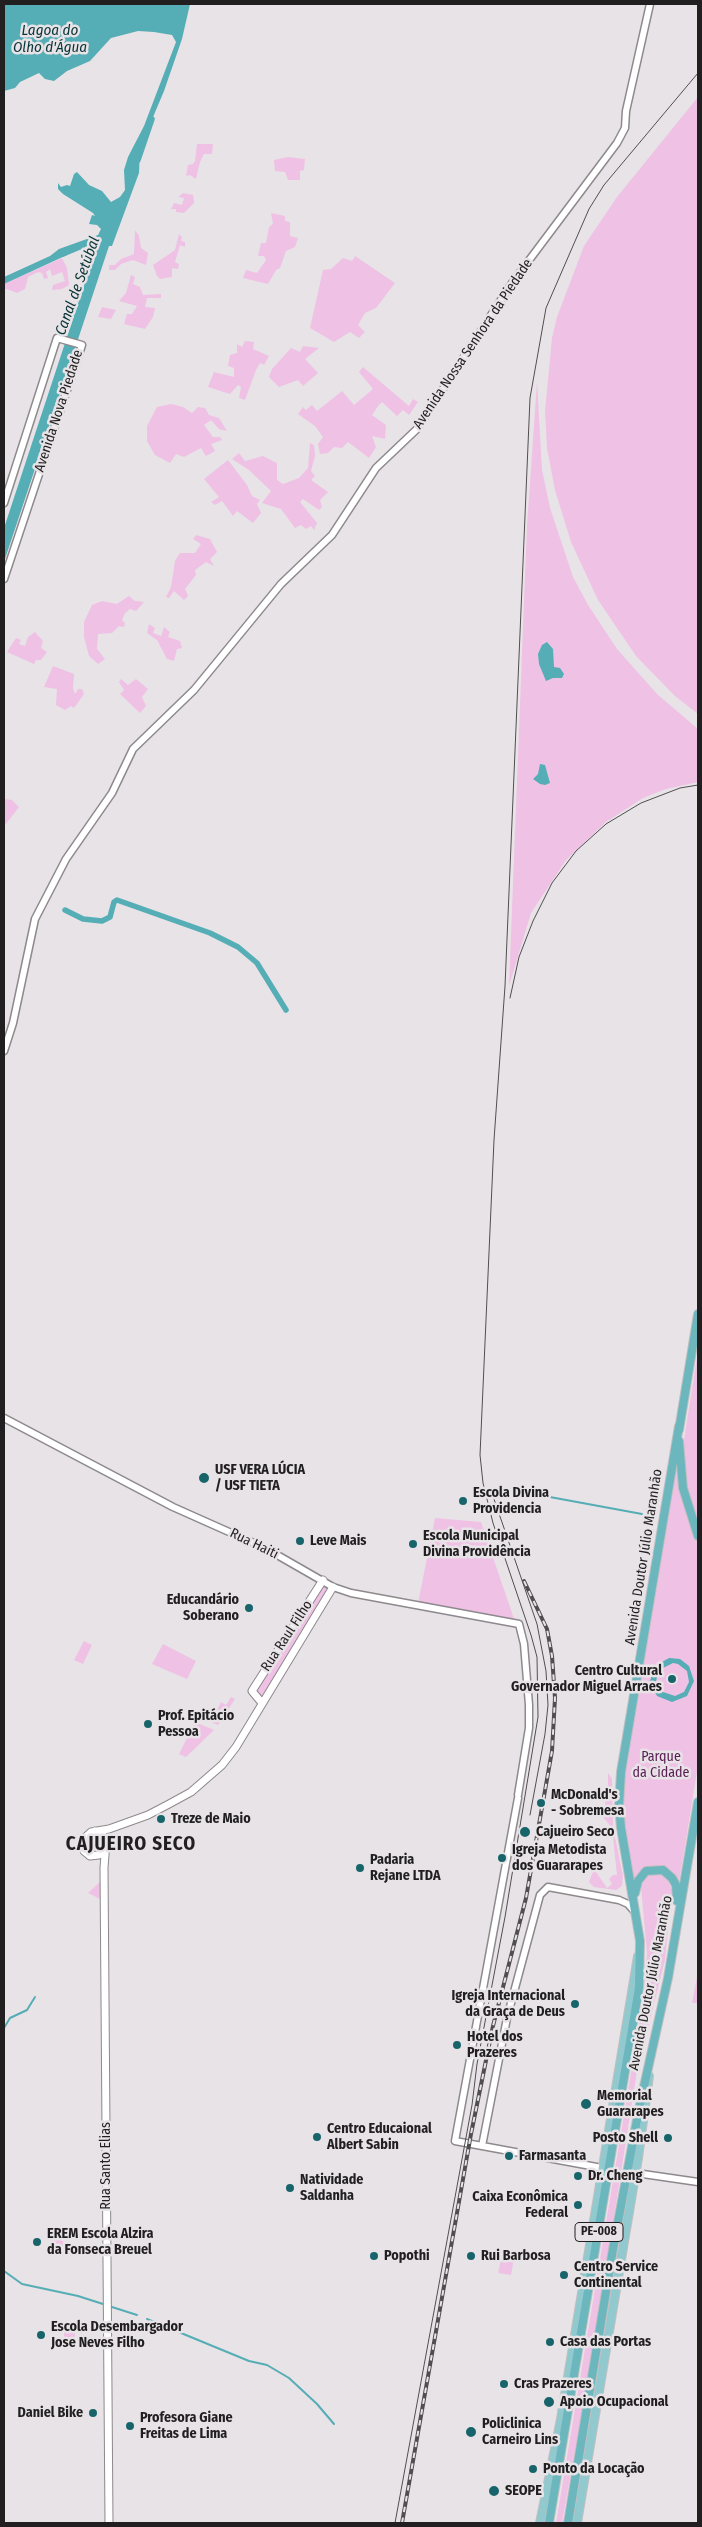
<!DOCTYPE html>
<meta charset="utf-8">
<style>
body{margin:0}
#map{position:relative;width:702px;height:2527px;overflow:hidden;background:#e8e3e7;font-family:"Fira Sans Condensed",sans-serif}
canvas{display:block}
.frame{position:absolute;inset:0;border:5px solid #211f20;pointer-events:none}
</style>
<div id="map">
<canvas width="702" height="2527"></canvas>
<div class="frame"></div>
</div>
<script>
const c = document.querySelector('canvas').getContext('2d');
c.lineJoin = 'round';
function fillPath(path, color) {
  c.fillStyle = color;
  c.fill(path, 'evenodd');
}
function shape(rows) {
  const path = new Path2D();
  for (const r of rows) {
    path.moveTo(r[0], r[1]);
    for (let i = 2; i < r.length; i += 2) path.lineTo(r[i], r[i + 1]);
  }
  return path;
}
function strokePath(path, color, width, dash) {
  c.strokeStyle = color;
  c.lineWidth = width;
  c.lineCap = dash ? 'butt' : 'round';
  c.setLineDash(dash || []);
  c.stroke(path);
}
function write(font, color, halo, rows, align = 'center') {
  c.font = font + ' "Fira Sans Condensed",sans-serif';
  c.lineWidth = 5;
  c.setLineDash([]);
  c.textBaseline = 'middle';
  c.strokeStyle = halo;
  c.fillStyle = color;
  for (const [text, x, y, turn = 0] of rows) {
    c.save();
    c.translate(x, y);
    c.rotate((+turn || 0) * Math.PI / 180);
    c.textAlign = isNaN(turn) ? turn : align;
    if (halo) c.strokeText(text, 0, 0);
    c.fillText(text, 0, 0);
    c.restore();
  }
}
fillPath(shape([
 [698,97,698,714,675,696,636,656,598,600,571,542,555,490,547,448,545,411,552,338,557,317,584,246,617,197],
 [197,144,213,144,212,154,204,154,200,162,196,179,190,175,186,176,188,165,193,164,195,161],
 [288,157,305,159,304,170,300,171,300,180,288,180,285,172,275,171,274,160],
 [183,193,193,195,194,203,184,213,176,212,176,209,171,209,174,203,182,205,184,198,178,197],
 [271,213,285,216,285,221,290,222,290,236,298,238,295,247,286,251,280,268,276,270,268,284,243,278,246,270,257,273,266,260,264,256,258,256,261,243,266,243,269,227,273,224],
 [135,230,139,236,141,248,148,253,146,265,133,260,121,264,115,270,109,270,109,265,115,265,121,259,134,254],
 [179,234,182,237,181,241,185,242,185,247,180,245,175,262,179,264,178,269,172,268,172,277,160,279,157,276,153,265,175,250],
 [355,256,395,283,376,308,365,313,358,325,365,332,359,338,350,332,334,342,310,328,323,270,331,269,343,258,352,261],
 [62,258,67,268,69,285,62,289,52,290,53,285,65,281,62,272,52,276,50,269,46,272,48,278,44,279,42,273,38,272,28,277,25,289,17,293,7,289,4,290,4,284],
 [131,275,135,277,133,284,140,287,143,295,161,294,161,298,147,298,145,307,155,308,153,317,145,329,124,324,127,314,132,314,137,306,119,301,126,293],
 [102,307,116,310,111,319,98,317],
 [245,341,254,342,253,349,269,356,264,365,260,363,256,370,245,400,239,398,241,387,238,385,230,394,208,387,214,372,234,377,234,368,228,366,230,355,237,353,237,344,242,347],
 [303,346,319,348,305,359,318,373,303,386,298,380,279,387,269,377,272,369,291,348,300,352],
 [363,367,409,406,413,399,418,402,409,415,403,410,397,416,382,402,378,406,372,415,386,425,385,439,372,436,376,447,369,458,348,442,342,448,334,447,328,453,320,454,318,444,323,437,315,426,298,414,303,407,306,410,312,405,317,411,342,391,354,405,373,389,359,372],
 [537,382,542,470,550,508,573,577,588,605,617,649,657,694,698,729,698,782,666,789,643,798,606,822,566,860,531,913,509,986,527,526],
 [171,404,183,407,192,413,198,407,205,408,209,415,219,418,227,431,219,429,211,420,204,425,213,437,220,437,222,440,211,444,215,451,206,456,201,448,184,457,176,454,170,463,155,455,147,441,147,426,157,407],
 [310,443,314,445,315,456,311,471,315,476,311,480,328,492,320,500,322,507,319,510,303,499,300,502,317,523,314,530,311,526,306,529,301,525,295,528,281,509,262,503,271,491,249,470,232,459,239,453,245,461,263,456,277,463,277,480,283,484,299,478,308,468],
 [228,460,247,485,252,496,260,500,257,504,261,513,253,523,237,511,233,516,222,501,215,505,211,502,219,497,204,479],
 [196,535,210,539,217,552,210,559,214,566,206,562,195,570,196,575,185,589,188,596,184,600,174,591,169,598,166,597,171,587,175,561,180,553,195,553,201,544,193,539],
 [129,596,135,601,144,602,136,611,130,609,125,613,122,620,125,623,124,627,119,626,112,633,98,634,97,649,105,659,98,664,89,656,84,637,84,622,92,605,102,601,117,604],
 [149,624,155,628,153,633,161,636,164,627,170,632,168,637,180,641,182,648,177,649,174,661,167,659,157,640,147,633],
 [35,632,43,641,41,648,47,652,41,660,36,660,34,664,7,652,16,638,21,640,19,644,25,646,28,637],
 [53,666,74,674,73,688,75,694,78,689,82,689,84,694,74,708,71,706,65,710,56,705,57,689,44,687],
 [121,679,128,685,136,679,148,689,142,697,146,706,140,713,120,694,124,690,119,682],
 [4,799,12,800,19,807,6,824,4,823],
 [698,1351,698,1765,679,1883,674,1875,663,1868,642,1870,633,1880,622,1803,623,1777,673,1477,683,1446],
 [435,1518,481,1522,514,1619,418,1603],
 [323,1580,333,1587,265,1697,257,1697,253,1689],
 [84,1641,92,1645,83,1664,74,1660],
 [163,1644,196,1661,187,1679,152,1664],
 [231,1697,235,1699,218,1725,196,1716,202,1707,216,1712,221,1702,226,1705],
 [195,1722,214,1730,186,1757,179,1754],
 [608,1773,612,1779,613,1827,623,1876,622,1886,616,1890,594,1887,589,1882,594,1869,607,1888,612,1884,609,1879,613,1875,617,1875,612,1828,603,1817,608,1786],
 [92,1834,101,1837,104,1843,100,1852,88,1853,83,1842],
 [653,1873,660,1874,667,1878,672,1890,665,1960,637,2071,595,2336,562,2523,556,2523,641,2013,647,1953,641,1887,646,1877],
 [102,1880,102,1900,88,1893],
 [698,1972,698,2003,692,2003],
 [50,2232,63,2232,63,2256,50,2256],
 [503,2251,515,2253,511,2275,498,2273],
 [64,2323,75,2323,75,2345,64,2345]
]), '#efc1e5');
fillPath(shape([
 [4,4,190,4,182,39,164,91,140,148,139,173,112,246,109,246,4,562,4,528,99,240,81,249,79,247,74,249,67,252,67,255,4,284,4,277,50,256,59,249,98,235,101,229,97,225,89,224,92,215,95,216,93,213,63,194,58,189,58,183,61,187,67,185,70,186,74,174,77,172,89,185,102,191,111,202,120,197,125,190,124,170,128,157,144,126,176,42,172,35,154,32,138,31,111,38,90,61,67,71,54,81,45,79,39,73,20,82,15,88,4,91],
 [547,642,553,649,554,667,560,668,564,674,562,678,553,678,546,681,539,664,538,654,542,645],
 [540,764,545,765,550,783,545,785,540,784,533,779,538,774],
 [669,1658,680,1659,689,1666,694,1681,687,1696,672,1702,657,1696,650,1681,655,1666],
 [673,1663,678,1664,687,1671,689,1682,684,1692,675,1696,660,1691,656,1681,659,1670]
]), '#55adb5');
strokePath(shape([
 [539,1495,642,1514],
 [4,2028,10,2018,27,2010,35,1997],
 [4,2271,22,2284,78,2296,103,2304],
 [112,2307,137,2315],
 [147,2319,249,2361,267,2365,289,2378,317,2404,334,2424]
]), '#55adb5', 2);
strokePath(shape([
 [138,160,152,119],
 [63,254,82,246],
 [65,910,83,919,102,921,110,917,114,902,117,900,210,933,238,947,257,963,286,1010]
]), '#55adb5', 5.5);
const tertiary = shape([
 [4,503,57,338,82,345,4,579],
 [4,1051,13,1023,35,919,66,859,112,793,133,749,194,690,281,584,332,535,376,468,417,429,512,283,617,143,625,128,626,111,650,4],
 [4,1418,173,1507,265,1548,333,1587,351,1593,519,1624,524,1644,529,1705,529,1728,518,1795],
 [518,1798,455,2141,602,2168],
 [482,2146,507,2018,540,1895,548,1887,619,1900,628,1904,635,1912],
 [636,2173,698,2182]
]);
const secondary = shape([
 [262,1703,252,1691,323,1580],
 [95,1831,103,1835,106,1842,104,1868,109,2523],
 [105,1848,99,1855,90,1856,84,1851,82,1840,91,1832,109,1829,148,1815,169,1804,191,1792,222,1765,236,1747,333,1587]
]);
const primary = shape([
 [540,2523,561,2419,638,1956],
 [577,2523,638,2158,649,2076]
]);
const trunk = shape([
 [679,1430,698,1314],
 [679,1441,683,1488,698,1536],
 [635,1893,638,1881,646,1871,663,1870,672,1878,676,1885,677,1901],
 [549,2523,639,1988,640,1941,621,1828,619,1806,621,1772,679,1426],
 [568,2523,613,2249,639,2109,668,1978,698,1802]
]);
strokePath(tertiary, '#8d898c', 9);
strokePath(secondary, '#8d898c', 9);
strokePath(primary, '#c1c0c1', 10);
strokePath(trunk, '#c1c0c1', 10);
strokePath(tertiary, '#fff', 6);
strokePath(secondary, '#fff', 7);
strokePath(primary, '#91c9ce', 8);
strokePath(trunk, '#6cb7be', 8);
strokePath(shape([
 [510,998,519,957,533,921,552,883,576,851,606,824,641,803,680,788,698,785],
 [494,1499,537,1624,546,1671,548,1705,545,1734,530,1815],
 [395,2523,472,2105,477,2064,505,1917,538,1717,537,1657,531,1635,493,1523,483,1483,480,1455,494,1140,505,986,530,398,546,308,589,209,604,185,698,73]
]), '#514e50', 1);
const rail = shape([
 [402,2523,471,2134,493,2026,526,1898,552,1751,555,1698,552,1656,547,1629,524,1581]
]);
strokePath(rail, '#514e50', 4);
strokePath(rail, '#e8e3e7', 2, [5.5]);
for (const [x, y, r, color] of [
 [204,1478,6,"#17656b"],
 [463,1501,5,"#17656b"],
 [300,1541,5,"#17656b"],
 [413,1544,5,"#17656b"],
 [249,1608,5,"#17656b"],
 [672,1679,5,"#17656b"],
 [148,1724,5,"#17656b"],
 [541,1803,5,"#17656b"],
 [161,1819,5,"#17656b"],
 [525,1832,6,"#17656b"],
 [502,1858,5,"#17656b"],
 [360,1868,5,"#17656b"],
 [575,2004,5,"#17656b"],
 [457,2045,5,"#17656b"],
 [586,2104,6,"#17656b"],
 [317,2137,5,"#17656b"],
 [668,2138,5,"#17656b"],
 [509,2156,5,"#17656b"],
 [578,2176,5,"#17656b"],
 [290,2188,5,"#17656b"],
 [578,2205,5,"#17656b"],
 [37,2242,5,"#17656b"],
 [374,2256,5,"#17656b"],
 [471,2256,5,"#17656b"],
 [564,2275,5,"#17656b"],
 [41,2335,5,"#17656b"],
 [550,2342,5,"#17656b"],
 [504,2384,5,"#17656b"],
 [549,2402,6,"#17656b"],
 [93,2413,5,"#17656b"],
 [130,2426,5,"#17656b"],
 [471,2432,6,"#17656b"],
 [533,2469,5,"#17656b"],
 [494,2491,6,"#17656b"]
]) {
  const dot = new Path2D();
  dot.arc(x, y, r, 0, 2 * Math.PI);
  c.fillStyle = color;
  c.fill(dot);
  strokePath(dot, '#e8e3e7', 2);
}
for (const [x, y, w] of [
 [599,2232,48]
]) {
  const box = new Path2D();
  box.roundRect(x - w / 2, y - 9.5, w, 19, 4);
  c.fillStyle = '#e8e3e7';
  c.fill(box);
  strokePath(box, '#211f20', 1);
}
write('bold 12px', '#211f20', null, [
 ["PE-008",599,2232]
]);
write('14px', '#211f20', '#e8e3e7', [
 ["Avenida Nossa Senhora da Piedade",473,344,-56],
 ["Avenida Nova Piedade",59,411,-72],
 ["Rua Haiti",254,1544,26],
 ["Avenida Doutor Júlio Maranhão",644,1557,-81],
 ["Rua Raul Filho",287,1636,-57],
 ["Avenida Doutor Júlio Maranhão",651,1983,-79],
 ["Rua Santo Elias",106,2166,-90]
]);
write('bold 14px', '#211f20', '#e8e3e7', [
 ["USF VERA LÚCIA",215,1470],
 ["/ USF TIETA",215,1486],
 ["Escola Divina",473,1493],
 ["Providencia",473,1509],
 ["Escola Municipal",423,1536],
 ["Divina Providência",423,1552],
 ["Leve Mais",310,1541],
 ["Educandário",239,1600,"right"],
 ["Soberano",239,1616,"right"],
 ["Centro Cultural",662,1671,"right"],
 ["Governador Miguel Arraes",662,1687,"right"],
 ["Prof. Epitácio",158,1716],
 ["Pessoa",158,1732],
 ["McDonald's",551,1795],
 ["- Sobremesa",551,1811],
 ["Treze de Maio",171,1819],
 ["Cajueiro Seco",536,1832],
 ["Igreja Metodista",512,1850],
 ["dos Guararapes",512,1866],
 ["Padaria",370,1860],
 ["Rejane LTDA",370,1876],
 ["Igreja Internacional",565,1996,"right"],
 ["da Graça de Deus",565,2012,"right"],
 ["Hotel dos",467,2037],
 ["Prazeres",467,2053],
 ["Memorial",597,2096],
 ["Guararapes",597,2112],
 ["Centro Educaional",327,2129],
 ["Albert Sabin",327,2145],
 ["Posto Shell",658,2138,"right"],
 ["Farmasanta",519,2156],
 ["Dr. Cheng",588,2176],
 ["Natividade",300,2180],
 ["Saldanha",300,2196],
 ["Caixa Econômica",568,2197,"right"],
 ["Federal",568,2213,"right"],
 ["EREM Escola Alzira",47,2234],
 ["da Fonseca Breuel",47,2250],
 ["Popothi",384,2256],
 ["Rui Barbosa",481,2256],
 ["Centro Service",574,2267],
 ["Continental",574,2283],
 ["Escola Desembargador",51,2327],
 ["Jose Neves Filho",51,2343],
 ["Casa das Portas",560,2342],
 ["Cras Prazeres",514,2384],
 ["Apoio Ocupacional",560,2402],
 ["Daniel Bike",83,2413,"right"],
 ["Profesora Giane",140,2418],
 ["Freitas de Lima",140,2434],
 ["Policlinica",482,2424],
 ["Carneiro Lins",482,2440],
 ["Ponto da Locação",543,2469],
 ["SEOPE",505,2491]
], 'left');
write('14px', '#5b1d53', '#e8e3e7', [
 ["Parque",661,1757],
 ["da Cidade",661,1773]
]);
write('italic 15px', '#073437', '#e8e3e7', [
 ["Lagoa do",50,31],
 ["Olho d'Água",50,48],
 ["Canal de Setúbal",78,286,-70]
]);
c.letterSpacing = '1px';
write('bold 19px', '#211f20', '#e8e3e7', [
 ["CAJUEIRO SECO",131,1845]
]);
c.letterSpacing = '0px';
</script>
